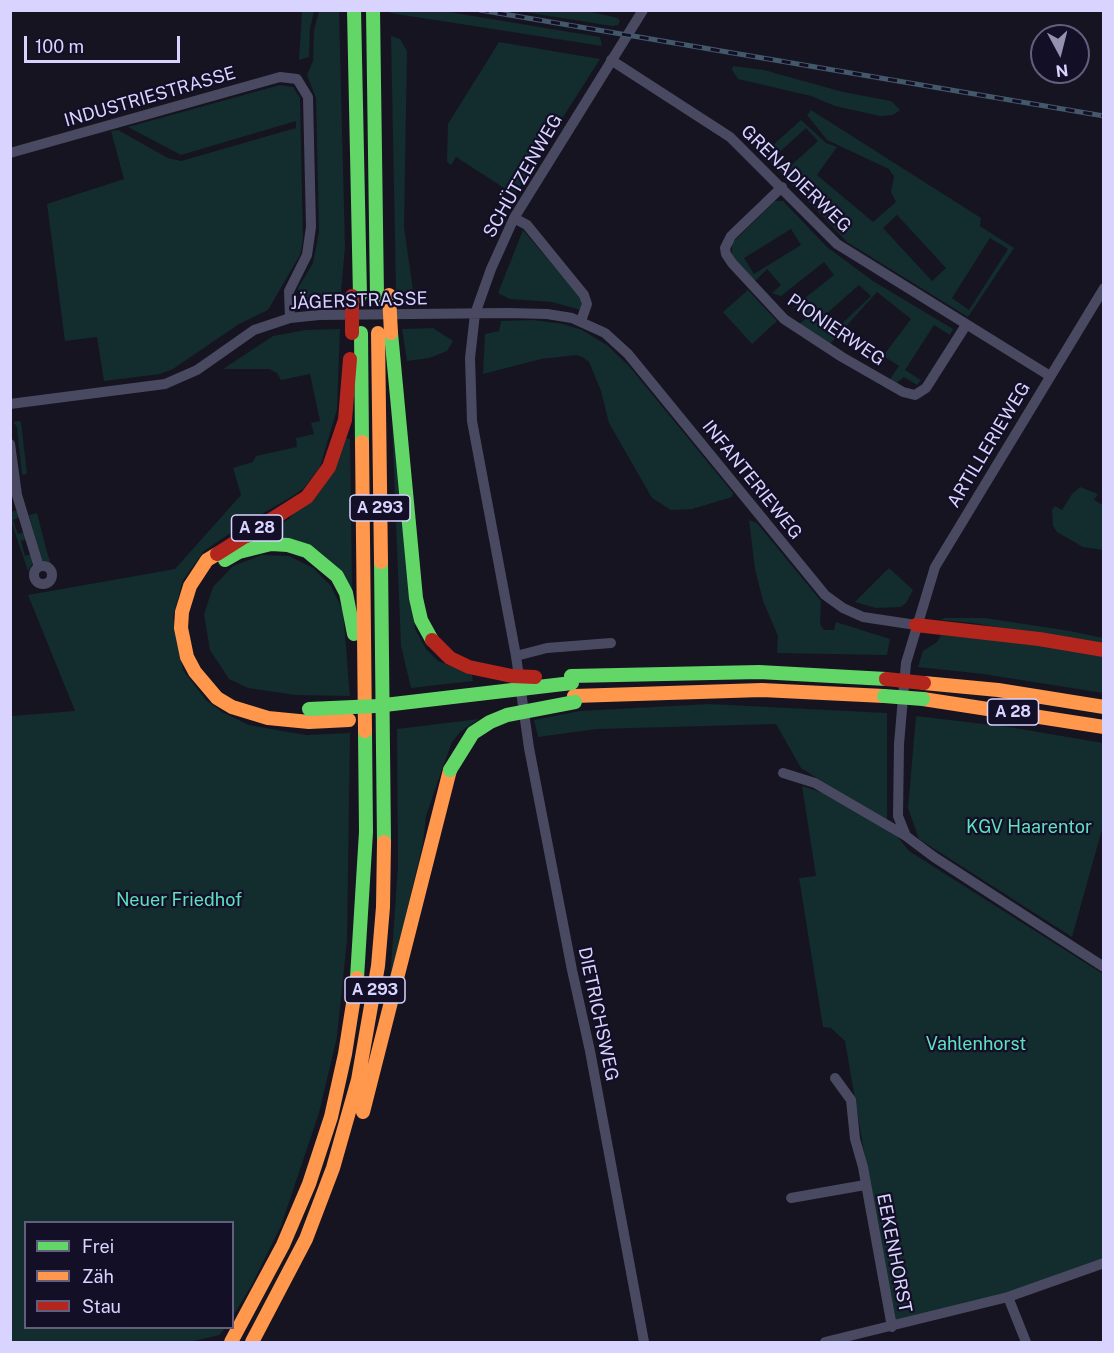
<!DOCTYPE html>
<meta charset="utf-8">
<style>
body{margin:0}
#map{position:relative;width:1114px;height:1353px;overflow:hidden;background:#161421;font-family:"Public Sans",sans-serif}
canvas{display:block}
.frame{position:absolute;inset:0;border:12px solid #d9d4ff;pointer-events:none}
.legend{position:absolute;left:24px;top:1221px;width:210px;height:108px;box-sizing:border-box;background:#130f26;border:2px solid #625e7d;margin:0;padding:8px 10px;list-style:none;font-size:18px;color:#d9d4ff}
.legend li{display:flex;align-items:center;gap:12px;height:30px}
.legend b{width:30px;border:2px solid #625e7d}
.north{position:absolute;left:1030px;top:24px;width:60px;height:60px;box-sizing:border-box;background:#130f26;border:2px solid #625e7d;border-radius:50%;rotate:173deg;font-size:16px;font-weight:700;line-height:24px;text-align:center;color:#d9d4ff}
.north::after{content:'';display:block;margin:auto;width:21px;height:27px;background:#9591b1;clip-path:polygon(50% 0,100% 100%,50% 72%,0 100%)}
.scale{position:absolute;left:24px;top:36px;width:156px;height:27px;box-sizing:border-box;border:3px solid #d9d4ff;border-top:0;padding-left:8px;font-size:18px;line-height:21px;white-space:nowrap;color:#d9d4ff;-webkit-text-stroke:4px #130f26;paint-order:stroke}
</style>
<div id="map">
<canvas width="1114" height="1353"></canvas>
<div class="frame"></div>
<ul class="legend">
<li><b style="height:8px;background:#63d668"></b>Frei</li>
<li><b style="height:8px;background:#ff974d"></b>Zäh</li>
<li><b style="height:8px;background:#b3261e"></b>Stau</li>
</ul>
<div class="north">N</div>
<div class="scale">100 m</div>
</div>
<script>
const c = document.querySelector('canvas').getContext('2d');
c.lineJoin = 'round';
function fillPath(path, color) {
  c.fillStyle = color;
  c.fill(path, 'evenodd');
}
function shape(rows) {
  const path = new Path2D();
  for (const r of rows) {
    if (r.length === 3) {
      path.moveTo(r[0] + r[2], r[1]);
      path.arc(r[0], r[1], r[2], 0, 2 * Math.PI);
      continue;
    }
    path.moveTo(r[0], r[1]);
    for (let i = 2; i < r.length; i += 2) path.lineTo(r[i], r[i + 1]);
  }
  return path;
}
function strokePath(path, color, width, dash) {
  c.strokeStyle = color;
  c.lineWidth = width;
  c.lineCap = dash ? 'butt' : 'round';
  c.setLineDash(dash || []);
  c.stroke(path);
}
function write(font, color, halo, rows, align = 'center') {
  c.font = font + ' "Public Sans",sans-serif';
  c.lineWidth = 4.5;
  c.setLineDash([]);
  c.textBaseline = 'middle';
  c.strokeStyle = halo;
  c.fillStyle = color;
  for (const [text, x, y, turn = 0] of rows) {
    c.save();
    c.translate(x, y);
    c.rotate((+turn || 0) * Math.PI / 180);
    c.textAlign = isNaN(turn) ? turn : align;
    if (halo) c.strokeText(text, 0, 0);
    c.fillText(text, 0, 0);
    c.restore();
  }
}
fillPath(shape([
 [302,11,314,11,310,29,309,57,299,60],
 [319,11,339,11,345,247,340,302,307,303,300,301,298,288,313,263,319,232,316,98,307,75,313,61,314,30],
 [390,11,443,11,600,37,602,46,390,13],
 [518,11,587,11,618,18,620,21,618,25,612,26],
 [391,36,400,39,407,51,404,227,414,297,406,300,396,290],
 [499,42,600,59,551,136,542,135,539,141,542,143,542,150,515,195,456,157,451,165,447,162,448,124],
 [733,66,764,70,843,92,891,101,900,110,893,115,880,116,835,106,811,96,738,79,732,70],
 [280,85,293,87,300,98,303,240,300,255,268,310,239,324,173,369,160,374,104,381,97,337,65,341,47,204,124,179,111,131,118,130,168,158,181,161,296,128,296,121,181,155,128,127],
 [811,110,981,218,980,226,1014,248,968,317,847,242,763,154,801,120,826,143,837,147,817,175,873,222,896,202,891,192,894,177,889,169,827,140,807,115],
 [806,128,818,141,786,170,774,157],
 [897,215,946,268,932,281,883,228],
 [990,238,1008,249,969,310,952,298],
 [775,201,783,201,827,247,873,281,953,329,950,335,934,325,905,370,921,380,917,385,904,377,894,385,888,382,899,366,885,357,877,368,877,364,911,319,877,292,830,344,798,325,809,316,801,304,791,309,834,275,824,262,781,296,772,293,781,285,767,269,755,281,732,256,732,243],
 [791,229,801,245,754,274,744,258],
 [859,285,871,296,830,335,817,322],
 [523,230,581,298,581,310,552,302,510,299,498,293],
 [748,290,777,321,752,344,723,312],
 [501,321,533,320,563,324,582,330,607,345,629,366,733,493,732,497,692,509,671,510,652,498,609,423,601,391,589,362,584,358,577,355,541,359,483,374,485,334,499,331],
 [433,328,453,341,447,351,429,358,407,361,402,329],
 [340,329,337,409,320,467,303,489,291,497,239,527,204,551,183,580,173,617,183,670,206,700,222,712,249,725,282,731,307,735,350,733,347,940,337,1037,319,1113,281,1226,251,1286,233,1316,232,1222,26,1222,26,1328,225,1328,220,1335,189,1342,11,1342,11,716,75,711,28,595,175,569,241,495,233,468,253,462,256,456,297,447,296,438,314,434,311,423,320,421,310,374,281,380,277,373,269,369,223,369,273,336,306,330],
 [391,397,415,629,426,649,438,661,472,675,473,681,411,688,401,646],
 [19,421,21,422,27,474,22,475,17,427,13,422],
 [346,438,350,439,352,591,340,570,254,541,290,518],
 [1080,487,1098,494,1094,500,1103,505,1103,550,1083,547,1057,532,1053,526,1052,510,1055,506,1062,510,1072,494],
 [18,510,20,517,13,520,18,534,25,532,27,539,21,541,25,556,32,554,33,563,28,571,11,521,10,512],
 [37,513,47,552,51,564,41,560,29,515],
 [749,520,757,523,821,601,820,624,824,630,834,630,836,622,890,639,887,655,777,653,778,636,763,601,755,569],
 [262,555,289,556,313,568,331,586,343,611,350,696,296,695,248,688,229,679,210,650,204,614,213,587,233,566],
 [889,568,913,590,906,603,901,607,876,608,855,602],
 [944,618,985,618,1070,631,1103,638,1103,645,973,623,941,620],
 [941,635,1037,644,1103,656,1103,693,983,674,918,667,923,651,937,642],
 [709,704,887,713,887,822,801,768,776,724,597,729,538,737,534,720,580,711],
 [916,716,1009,727,1103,743,1103,826,1072,937,919,839,908,808],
 [479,719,461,731,452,742,441,772,426,816,423,843,390,981,398,866,397,729],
 [802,786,827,794,896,835,909,851,1103,974,1103,1259,1005,1295,893,1321,845,1041,831,1028,823,1027,799,878,816,876]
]), '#132c2d');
strokePath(shape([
 [643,10,514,218,491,269,475,314,470,358,472,421,516,656,529,748,572,970,590,1051,644,1342],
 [611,60,730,137,837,244,1050,376],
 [10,153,280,77,297,79,308,97,311,227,307,255,289,291,290,318],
 [782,187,731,236,725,248,726,254,732,263,784,319,842,357,903,392,915,395,926,388,966,325],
 [514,218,527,225,584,295,587,304,581,321],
 [1104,288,935,567,906,663,899,744,898,816,906,836,934,857,1104,967],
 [10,404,165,384,197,370,254,330,290,318,319,315,508,313,547,314,572,318,605,333,628,354,825,595,843,608,863,617,916,625],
 [10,444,17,495,39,567],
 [43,575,9],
 [516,656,547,648,611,643],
 [783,773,815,783,906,836],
 [835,1078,851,1100,855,1139,863,1167,892,1327],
 [791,1198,865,1185],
 [1008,1297,1026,1342],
 [825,1342,1008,1297,1104,1263]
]), '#4a4962', 10);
strokePath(shape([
 [354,10,360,296],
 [373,10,377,296],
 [361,333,362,442],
 [391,333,416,598,421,620,432,640],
 [225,560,239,552,271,544,288,545,307,551,337,576,346,593,354,634],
 [381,562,384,842],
 [571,676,759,672,886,679],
 [357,978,366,832,365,731]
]), '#63d668', 14);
strokePath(shape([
 [378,333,381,562],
 [362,442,365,731],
 [217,554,207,560,190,586,182,612,181,628,187,657,195,672,217,698,232,707,268,718,309,722,349,720],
 [924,683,998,690,1104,707],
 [574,696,762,690,884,696],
 [923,699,1104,727],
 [363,1112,450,770],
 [231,1342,283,1245,309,1184,331,1117,345,1054,357,978],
 [252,1342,306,1239,333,1168,358,1080,378,966,383,907,384,842]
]), '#ff974d', 14);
strokePath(shape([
 [217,554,307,497,329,467,345,420,350,359],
 [916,625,1039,639,1104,650]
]), '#b3261e', 14);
const rail = shape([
 [480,10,1104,116]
]);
strokePath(rail, '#43596b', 5);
strokePath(rail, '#130f26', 3, [9]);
strokePath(shape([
 [884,696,923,699],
 [309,709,376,706,572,683],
 [450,770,473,733,490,722,507,715,575,702]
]), '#63d668', 14);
strokePath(shape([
 [389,295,391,333]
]), '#ff974d', 14);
strokePath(shape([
 [352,296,352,333],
 [432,640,450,658,469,667,512,676,535,677],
 [886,679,924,683]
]), '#b3261e', 14);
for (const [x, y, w] of [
 [380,508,60],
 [257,528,51],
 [1013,712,51],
 [375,990,60]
]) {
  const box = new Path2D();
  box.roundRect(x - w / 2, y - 13, w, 26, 4.5);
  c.fillStyle = '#130f26';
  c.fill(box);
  strokePath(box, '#d9d4ff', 1.5);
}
write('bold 16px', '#d9d4ff', null, [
 ["A 293",380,508],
 ["A 28",257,528],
 ["A 28",1013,712],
 ["A 293",375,990]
]);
write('18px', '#d9d4ff', '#130f26', [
 ["INDUSTRIESTRASSE",150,97,-16],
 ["SCHÜTZENWEG",523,176,-60],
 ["GRENADIERWEG",796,179,44],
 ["JÄGERSTRASSE",359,301,-2],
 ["PIONIERWEG",836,330,34],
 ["ARTILLERIEWEG",989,445,-59],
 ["INFANTERIEWEG",752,480,51],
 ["DIETRICHSWEG",598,1014,78],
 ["EEKENHORST",894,1253,79]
]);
write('18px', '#5fe0c0', '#130f26', [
 ["KGV Haarentor",1029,827],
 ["Neuer Friedhof",179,900],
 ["Vahlenhorst",976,1044]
]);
</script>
